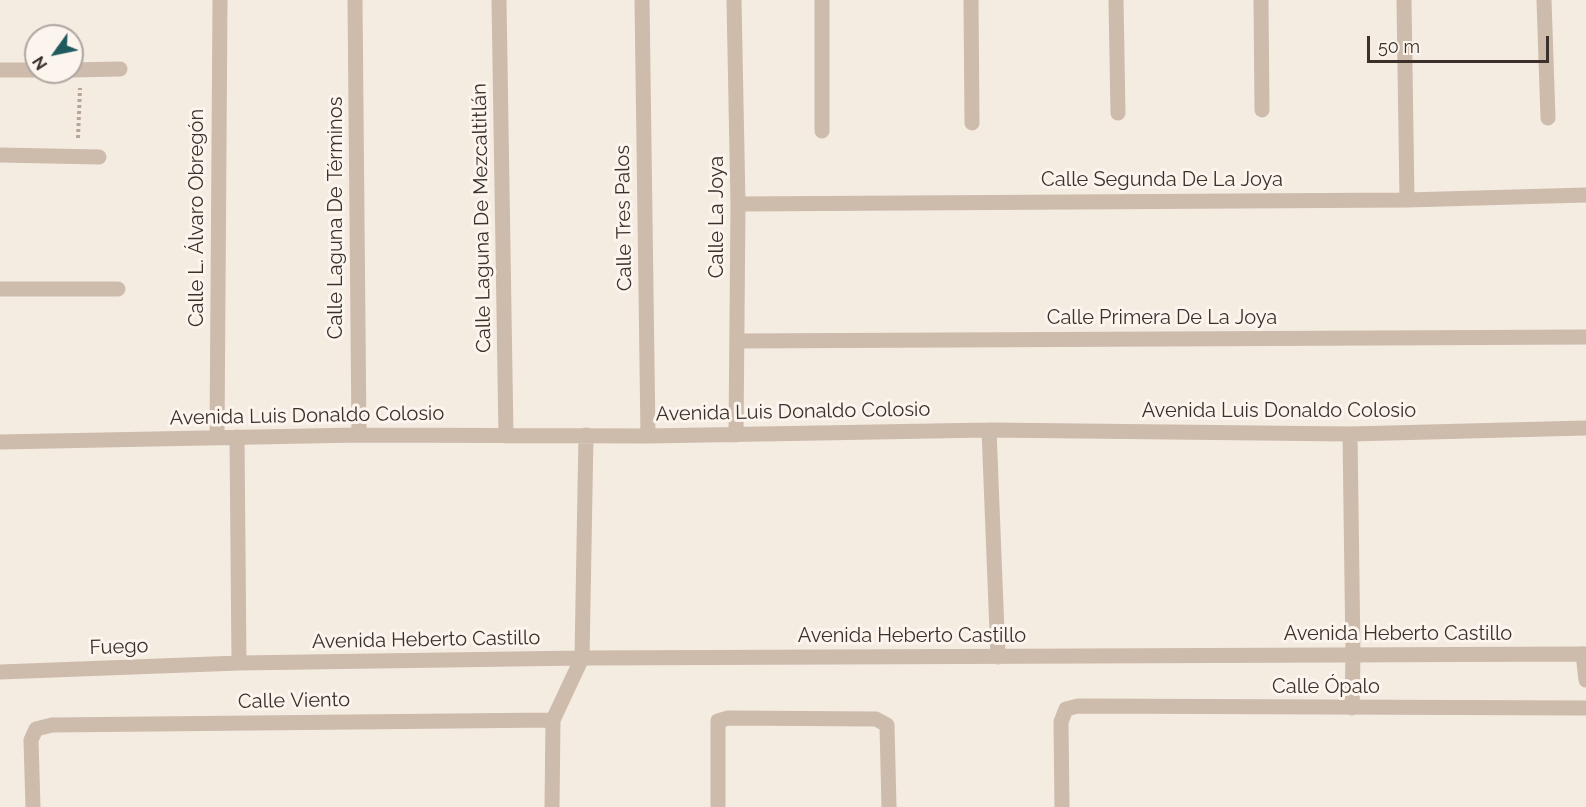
<!DOCTYPE html>
<meta charset="utf-8">
<style>
body{margin:0}
#map{position:relative;width:1586px;height:807px;overflow:hidden;background:#f4ebe1;font-family:Raleway,sans-serif}
canvas{display:block}
.north{position:absolute;left:24px;top:24px;width:60px;height:60px;box-sizing:border-box;background:#fbf5ee;border:2px solid #aea6a0;border-radius:50%;rotate:237deg;font-size:16px;font-weight:700;line-height:24px;text-align:center;color:#3b302b}
.north::after{content:'';display:block;margin:auto;width:21px;height:27px;background:#1f5a5e;clip-path:polygon(50% 0,100% 100%,50% 72%,0 100%)}
.scale{position:absolute;left:1367px;top:36px;width:182px;height:27px;box-sizing:border-box;border:3px solid #3b302b;border-top:0;padding-left:8px;font-size:18px;line-height:21px;white-space:nowrap;color:#3b302b;-webkit-text-stroke:4px #fbf5ee;paint-order:stroke}
</style>
<div id="map">
<canvas width="1586" height="807"></canvas>
<div class="north">N</div>
<div class="scale">50 m</div>
</div>
<script>
const c = document.querySelector('canvas').getContext('2d');
c.lineJoin = 'round';
function shape(rows) {
  const path = new Path2D();
  for (const r of rows) {
    path.moveTo(r[0], r[1]);
    for (let i = 2; i < r.length; i += 2) path.lineTo(r[i], r[i + 1]);
  }
  return path;
}
function strokePath(path, color, width, dash) {
  c.strokeStyle = color;
  c.lineWidth = width;
  c.lineCap = dash ? 'butt' : 'round';
  c.setLineDash(dash || []);
  c.stroke(path);
}
function write(font, color, halo, rows, align = 'center') {
  c.font = font + ' Raleway,sans-serif';
  c.lineWidth = 6;
  c.setLineDash([]);
  c.textBaseline = 'middle';
  c.strokeStyle = halo;
  c.fillStyle = color;
  for (const [text, x, y, turn = 0] of rows) {
    c.save();
    c.translate(x, y);
    c.rotate((+turn || 0) * Math.PI / 180);
    c.textAlign = isNaN(turn) ? turn : align;
    if (halo) c.strokeText(text, 0, 0);
    c.fillText(text, 0, 0);
    c.restore();
  }
}
strokePath(shape([
 [78,138,80,88]
]), '#b9a596', 4, [3, 3]);
strokePath(shape([
 [355,0,359,435],
 [499,0,506,436],
 [642,0,648,436],
 [734,0,738,204,736,435],
 [822,0,822,131],
 [971,0,972,123],
 [1116,0,1118,113],
 [1261,0,1262,110],
 [1404,0,1407,200],
 [1544,0,1548,118],
 [0,70,36,70],
 [72,70,120,69],
 [0,155,99,157],
 [738,204,1407,200,1586,195],
 [0,289,118,289],
 [737,341,1586,337],
 [989,430,998,657],
 [1350,434,1353,655,1352,708],
 [217,437,220,0],
 [237,437,239,663],
 [0,442,359,435,648,436,989,430,1350,434,1586,428],
 [1583,654,1586,680],
 [0,672,239,663,582,658,1586,654],
 [33,807,31,740,36,729,52,725,553,720],
 [552,807,553,720,582,658,586,435],
 [718,807,718,721,728,718,876,719,887,725,889,807],
 [1062,807,1061,722,1066,709,1078,706,1586,708]
]), '#cdbbac', 15);
write('20px', '#3b302b', '#fbf5ee', [
 ["Calle Segunda De La Joya",1162,180],
 ["Calle La Joya",717,217,-90],
 ["Calle L. Álvaro Obregón",197,218,-90],
 ["Calle Laguna De Términos",336,218,-90],
 ["Calle Laguna De Mezcaltitlán",482,218,-91],
 ["Calle Tres Palos",624,218,-91],
 ["Calle Primera De La Joya",1162,318],
 ["Avenida Luis Donaldo Colosio",1279,411],
 ["Avenida Luis Donaldo Colosio",793,412,-1],
 ["Avenida Luis Donaldo Colosio",307,416,-1],
 ["Avenida Heberto Castillo",1398,634],
 ["Avenida Heberto Castillo",912,636],
 ["Avenida Heberto Castillo",426,640,-1],
 ["Fuego",119,647,-2],
 ["Calle Ópalo",1326,687],
 ["Calle Viento",294,701,-1]
]);
</script>
